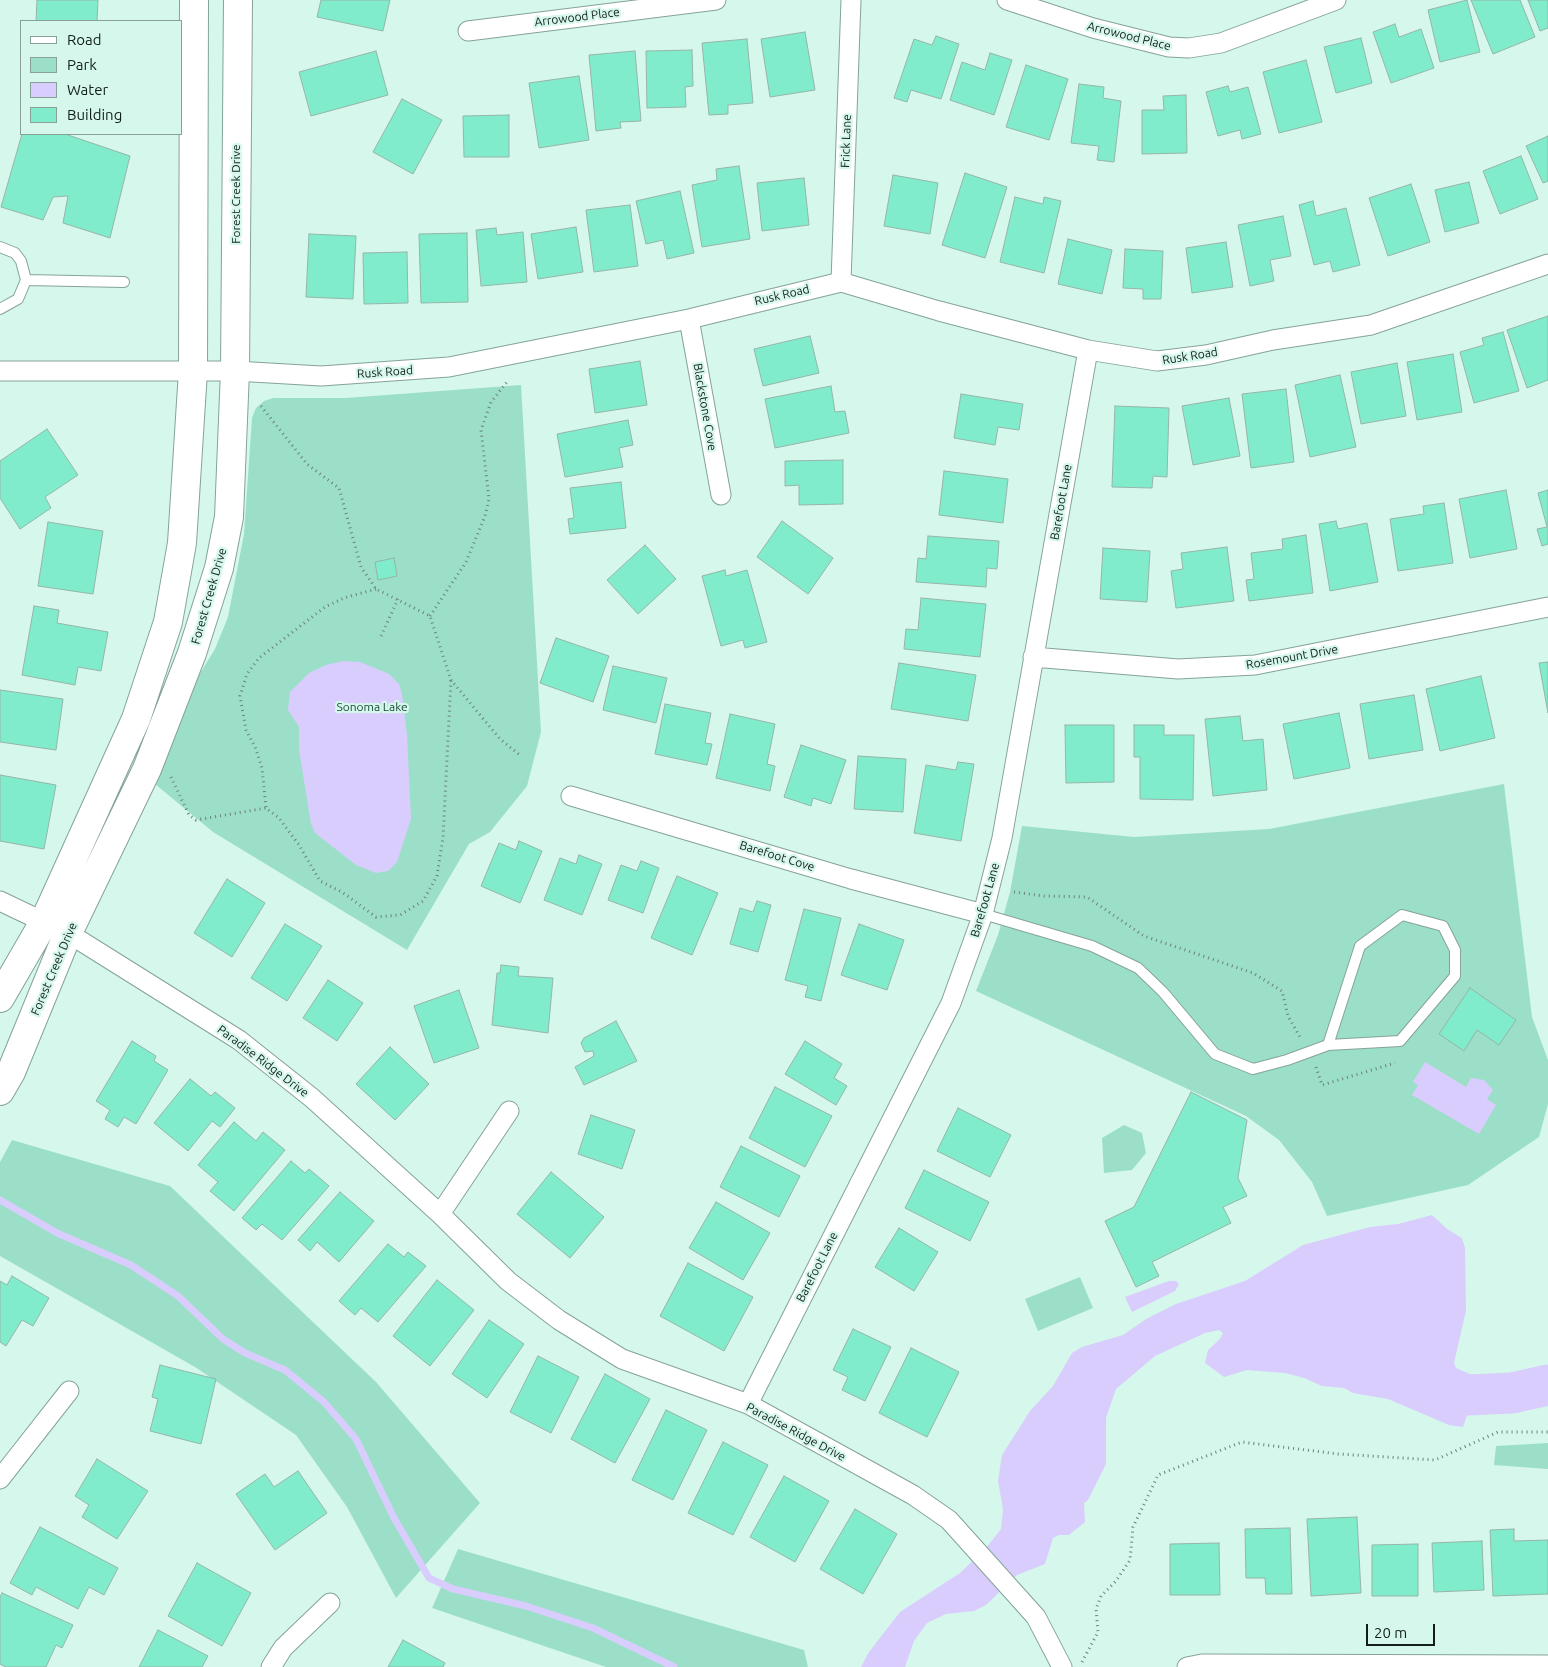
<!DOCTYPE html>
<style>
body{margin:0}
#map{position:relative;width:1548px;height:1667px;overflow:hidden;background:#d6f7eb;font-family:Ubuntu,sans-serif}
canvas{display:block}
.legend{position:absolute;left:20px;top:20px;width:162px;height:115px;box-sizing:border-box;background:#d6f7eb;border:1px solid #88a097;margin:0;padding:6px 9px;list-style:none;font-size:15px;color:#121e1a}
.legend li{display:flex;align-items:center;gap:10px;height:25px}
.legend b{width:25px;border:1px solid #88a097}
.scale{position:absolute;left:1366px;top:1624px;width:69px;height:22px;box-sizing:border-box;border:2px solid #121e1a;border-top:0;padding-left:6px;font-size:15px;line-height:18px;white-space:nowrap;color:#121e1a;-webkit-text-stroke:4px #d6f7eb;paint-order:stroke}
</style>
<div id="map">
<canvas width="1548" height="1667"></canvas>
<ul class="legend">
<li><b style="height:6px;background:#fff"></b>Road</li>
<li><b style="height:14px;background:#9cdfc9"></b>Park</li>
<li><b style="height:14px;background:#d9cdfd"></b>Water</li>
<li><b style="height:14px;background:#81eccb"></b>Building</li>
</ul>
<div class="scale">20 m</div>
</div>
<script>
const c = document.querySelector('canvas').getContext('2d');
c.lineJoin = 'round';
function fillPath(path, color) {
  c.fillStyle = color;
  c.fill(path, 'evenodd');
}
function shape(rows) {
  const path = new Path2D();
  for (const r of rows) {
    path.moveTo(r[0], r[1]);
    for (let i = 2; i < r.length; i += 2) path.lineTo(r[i], r[i + 1]);
  }
  return path;
}
function strokePath(path, color, width, dash) {
  c.strokeStyle = color;
  c.lineWidth = width;
  c.lineCap = dash ? 'butt' : 'round';
  c.setLineDash(dash || []);
  c.stroke(path);
}
function write(font, color, halo, rows, align = 'center') {
  c.font = font + ' Ubuntu,sans-serif';
  c.lineWidth = 4.5;
  c.setLineDash([]);
  c.textBaseline = 'middle';
  c.strokeStyle = halo;
  c.fillStyle = color;
  for (const [text, x, y, turn = 0] of rows) {
    c.save();
    c.translate(x, y);
    c.rotate((+turn || 0) * Math.PI / 180);
    c.textAlign = isNaN(turn) ? turn : align;
    if (halo) c.strokeText(text, 0, 0);
    c.fillText(text, 0, 0);
    c.restore();
  }
}
fillPath(shape([
 [521,385,541,732,527,786,490,832,469,844,407,950,213,832,155,784,196,680,215,649,228,617,244,534,252,418,256,408,264,401,273,398,346,398],
 [1504,784,1532,1017,1548,1060,1548,1104,1539,1137,1468,1185,1327,1216,1312,1182,1279,1140,1246,1116,976,991,998,935,1010,892,1022,826,1134,837,1269,829],
 [1124,1125,1142,1133,1146,1153,1132,1170,1104,1173,1102,1138],
 [12,1140,170,1186,376,1382,480,1503,396,1598,347,1507,296,1435,195,1367,0,1256,0,1162],
 [1080,1277,1093,1308,1038,1331,1025,1299],
 [1548,1443,1548,1469,1494,1465,1496,1446],
 [458,1549,804,1650,808,1667,606,1667,432,1608]
]), '#9cdfc9');
fillPath(shape([
 [343,661,360,662,389,674,399,684,402,694,407,735,411,819,397,862,388,871,376,873,356,865,315,833,311,824,299,750,299,727,288,710,290,692,309,673,326,665],
 [1425,1062,1466,1087,1471,1078,1484,1080,1493,1090,1487,1099,1496,1105,1479,1134,1412,1095,1418,1085,1413,1082],
 [1432,1215,1447,1229,1462,1238,1465,1248,1466,1311,1454,1363,1467,1395,1467,1415,1463,1427,1449,1425,1388,1399,1353,1393,1344,1388,1322,1386,1304,1378,1285,1373,1247,1370,1224,1377,1205,1363,1208,1350,1220,1339,1223,1333,1219,1330,1205,1333,1155,1356,1116,1389,1106,1418,1106,1464,1088,1500,1084,1503,1085,1522,1069,1535,1059,1535,1053,1538,1045,1564,1017,1575,986,1605,974,1611,946,1614,927,1623,914,1641,905,1667,861,1667,869,1652,900,1612,960,1573,986,1548,1001,1529,1003,1509,998,1481,1002,1455,1030,1411,1053,1386,1072,1353,1082,1347,1123,1335,1146,1319,1176,1304,1245,1281,1303,1245,1370,1227,1398,1224],
 [1169,1281,1176,1281,1179,1284,1175,1291,1132,1312,1125,1297]
]), '#d9cdfd');
strokePath(shape([
 [0,1200,57,1233,131,1265,178,1296,223,1339,245,1353,285,1370,324,1402,356,1439,394,1518,429,1578,453,1589,526,1606,593,1628,674,1667]
]), '#d9cdfd', 7);
strokePath(shape([
 [1416,1373,1467,1395,1512,1393,1548,1385]
]), '#d9cdfd', 41);
const building = shape([
 [37,0,98,0,97,21,36,21,37,0],
 [321,0,390,0,383,31,317,17,321,0],
 [1467,0,1480,52,1440,62,1428,10,1467,0],
 [1471,0,1520,0,1535,37,1493,54,1471,0],
 [1528,0,1548,0,1548,28,1540,31,1528,0],
 [1395,24,1399,37,1421,29,1434,68,1391,83,1373,32,1395,24],
 [805,32,815,90,770,97,761,39,805,32],
 [936,36,959,44,941,99,911,90,907,102,894,98,914,39,932,45,936,36],
 [1361,38,1372,83,1336,93,1324,47,1361,38],
 [747,39,753,103,728,105,728,114,709,115,702,43,747,39],
 [692,50,693,86,685,87,686,107,647,108,646,51,692,50],
 [376,51,388,95,311,116,299,72,376,51],
 [635,51,641,121,620,122,621,128,596,131,589,55,635,51],
 [990,53,1012,60,994,115,950,100,962,62,985,70,990,53],
 [1306,60,1322,122,1279,133,1263,72,1306,60],
 [1026,65,1068,79,1049,140,1006,127,1026,65],
 [579,76,589,140,539,148,529,83,579,76],
 [1079,84,1104,87,1103,98,1121,101,1114,162,1097,160,1099,146,1071,143,1079,84],
 [1228,86,1230,92,1248,87,1261,134,1242,139,1240,130,1218,136,1206,92,1228,86],
 [1186,95,1187,153,1142,154,1142,110,1164,110,1163,96,1186,95],
 [402,99,442,120,413,174,373,152,402,99],
 [509,115,509,157,464,157,463,116,509,115],
 [22,134,65,134,130,156,110,238,63,223,68,196,53,197,43,220,1,207,22,134],
 [1548,136,1548,181,1543,183,1526,146,1548,136],
 [1521,156,1538,199,1500,214,1483,171,1521,156],
 [739,166,750,239,702,247,692,185,717,180,716,169,739,166],
 [965,173,1007,187,985,258,942,245,965,173],
 [893,175,938,183,930,234,884,226,893,175],
 [804,178,809,225,762,231,757,183,804,178],
 [1469,182,1479,223,1445,232,1435,190,1469,182],
 [1411,184,1430,242,1388,256,1369,198,1411,184],
 [680,191,694,253,667,259,663,240,646,244,636,201,680,191],
 [1015,197,1043,204,1044,197,1061,201,1044,273,1000,262,1015,197],
 [1313,201,1316,216,1346,208,1360,265,1333,272,1330,261,1314,265,1299,205,1313,201],
 [630,205,638,266,594,272,586,210,630,205],
 [1283,216,1291,256,1270,260,1274,281,1250,286,1238,225,1283,216],
 [576,227,583,272,538,279,531,234,576,227],
 [496,228,497,235,523,232,527,282,481,286,476,230,496,228],
 [467,233,468,302,421,303,419,234,467,233],
 [309,234,356,236,353,299,306,297,309,234],
 [1068,239,1112,250,1102,294,1058,284,1068,239],
 [1226,242,1233,287,1192,293,1186,248,1226,242],
 [1125,249,1163,251,1161,299,1143,299,1143,289,1123,288,1125,249],
 [407,252,408,303,364,304,363,253,407,252],
 [1548,316,1548,380,1527,388,1507,330,1548,316],
 [1503,332,1519,391,1474,403,1460,352,1484,345,1482,338,1503,332],
 [810,336,819,373,763,386,754,349,810,336],
 [1453,354,1462,412,1417,420,1407,362,1453,354],
 [640,361,647,405,595,413,589,369,640,361],
 [1397,363,1406,416,1361,424,1351,372,1397,363],
 [1340,375,1356,447,1310,457,1295,385,1340,375],
 [831,386,835,412,845,411,849,433,775,448,765,399,831,386],
 [1286,389,1294,462,1251,468,1242,394,1286,389],
 [961,394,1023,404,1019,430,998,427,995,445,954,438,961,394],
 [1229,398,1240,456,1193,465,1182,406,1229,398],
 [1115,406,1169,408,1167,477,1153,476,1152,488,1112,487,1115,406],
 [628,420,633,445,619,448,623,467,565,477,557,434,628,420],
 [47,429,78,475,45,497,51,508,20,529,0,498,0,461,47,429],
 [843,460,843,504,799,505,799,485,785,486,785,461,843,460],
 [944,471,1008,479,1003,523,939,515,944,471],
 [621,482,626,528,570,534,568,519,574,518,570,488,621,482],
 [1506,490,1517,549,1470,558,1459,499,1506,490],
 [1548,490,1548,544,1542,546,1537,529,1547,527,1538,493,1548,490],
 [1444,503,1453,563,1398,571,1390,519,1424,514,1423,506,1444,503],
 [782,521,833,558,808,594,757,557,782,521],
 [1336,521,1338,529,1367,523,1378,582,1330,591,1319,524,1336,521],
 [48,522,103,531,93,594,38,586,48,522],
 [1306,535,1313,593,1249,601,1246,580,1254,579,1251,553,1283,549,1282,539,1306,535],
 [928,536,999,541,997,569,987,568,986,587,916,582,918,558,926,559,928,536],
 [645,545,676,579,638,614,607,580,645,545],
 [1227,547,1234,601,1176,608,1171,571,1183,569,1181,553,1227,547],
 [1103,548,1150,551,1147,602,1100,599,1103,548],
 [394,558,397,576,378,580,375,562,394,558],
 [725,570,726,576,747,570,767,642,745,648,743,640,721,646,702,576,725,570],
 [921,598,986,604,980,657,904,649,906,629,918,630,921,598],
 [34,606,59,610,57,623,108,632,101,671,78,667,75,685,22,675,34,606],
 [556,638,609,656,593,702,540,683,556,638],
 [1548,662,1548,713,1539,663,1548,662],
 [899,663,976,675,968,721,891,709,899,663],
 [613,666,667,678,656,723,603,710,613,666],
 [1481,676,1495,738,1440,751,1426,689,1481,676],
 [0,690,63,699,56,750,0,742,0,690],
 [1414,695,1423,750,1369,759,1360,704,1414,695],
 [665,704,711,713,705,743,712,744,707,765,655,754,665,704],
 [1339,713,1350,768,1294,779,1283,724,1339,713],
 [730,714,775,724,767,764,775,766,770,791,716,778,730,714],
 [1240,716,1243,741,1263,739,1267,790,1213,796,1205,719,1240,716],
 [1065,725,1114,725,1114,782,1066,783,1065,725],
 [1134,725,1164,725,1164,735,1194,735,1193,800,1140,799,1140,757,1134,757,1134,725],
 [801,745,846,760,831,804,813,798,811,806,784,797,801,745],
 [858,756,906,759,903,812,854,809,858,756],
 [958,762,974,764,961,841,914,833,926,765,956,770,958,762],
 [0,775,56,785,44,849,0,841,0,775],
 [519,841,542,851,520,903,481,886,499,843,516,850,519,841],
 [579,855,602,864,582,915,544,900,560,858,576,864,579,855],
 [641,861,659,868,643,913,608,900,621,865,637,871,641,861],
 [677,876,718,893,692,955,651,938,677,876],
 [227,879,265,903,232,957,194,933,227,879],
 [757,901,771,905,758,952,730,944,740,908,753,912,757,901],
 [804,909,841,918,821,1001,805,997,808,986,785,980,804,909],
 [285,924,322,946,287,1001,251,978,285,924],
 [859,924,904,940,887,990,841,975,859,924],
 [501,965,519,967,518,976,553,978,548,1033,492,1025,497,973,500,973,501,965],
 [328,980,363,1003,337,1041,303,1018,328,980],
 [1470,988,1516,1020,1499,1045,1477,1030,1464,1051,1439,1034,1470,988],
 [459,990,479,1048,434,1063,414,1006,459,990],
 [616,1021,637,1061,584,1085,575,1067,594,1056,593,1051,585,1052,581,1043,584,1038,616,1021],
 [132,1041,156,1056,154,1061,168,1070,136,1124,124,1117,118,1127,105,1119,110,1110,96,1101,132,1041],
 [805,1041,842,1064,834,1078,847,1086,836,1105,785,1074,805,1041],
 [390,1047,429,1084,395,1120,356,1084,390,1047],
 [190,1079,211,1096,215,1092,235,1108,220,1127,212,1121,188,1151,154,1123,190,1079],
 [775,1087,832,1116,805,1167,749,1138,775,1087],
 [1191,1092,1247,1120,1238,1178,1247,1196,1223,1207,1231,1223,1152,1262,1159,1276,1136,1287,1105,1221,1134,1207,1191,1092],
 [958,1108,1011,1135,990,1177,937,1151,958,1108],
 [591,1115,635,1130,622,1169,578,1154,591,1115],
 [234,1122,256,1141,263,1132,285,1150,234,1211,210,1191,218,1182,198,1165,234,1122],
 [741,1146,800,1176,779,1217,720,1187,741,1146],
 [291,1161,305,1173,309,1169,329,1186,282,1240,262,1224,256,1230,242,1218,291,1161],
 [924,1170,989,1202,970,1241,905,1208,924,1170],
 [551,1172,604,1217,570,1258,517,1214,551,1172],
 [340,1192,374,1221,339,1262,317,1242,310,1251,298,1240,340,1192],
 [716,1202,770,1233,743,1280,689,1248,716,1202],
 [899,1228,938,1252,914,1291,875,1267,899,1228],
 [388,1244,404,1257,408,1252,426,1266,378,1322,361,1308,355,1315,339,1301,388,1244],
 [688,1263,753,1297,724,1351,660,1316,688,1263],
 [12,1276,49,1298,33,1326,22,1320,6,1346,0,1342,0,1281,7,1285,12,1276],
 [437,1280,474,1310,430,1366,393,1336,437,1280],
 [489,1320,524,1344,487,1398,452,1374,489,1320],
 [853,1329,891,1347,865,1401,842,1390,848,1377,833,1370,853,1329],
 [911,1348,959,1372,927,1437,879,1413,911,1348],
 [538,1356,579,1377,551,1433,510,1412,538,1356],
 [160,1365,216,1379,201,1444,150,1431,158,1399,152,1397,160,1365],
 [605,1374,650,1399,615,1463,571,1439,605,1374],
 [666,1410,707,1430,673,1500,632,1480,666,1410],
 [723,1442,768,1465,733,1535,688,1513,723,1442],
 [97,1459,148,1491,117,1539,82,1517,89,1505,75,1496,97,1459],
 [298,1471,327,1513,275,1550,236,1494,265,1474,274,1487,298,1471],
 [784,1476,829,1501,795,1562,750,1537,784,1476],
 [855,1509,897,1534,863,1594,820,1569,855,1509],
 [1357,1517,1361,1593,1311,1596,1307,1519,1357,1517],
 [40,1527,118,1568,104,1595,89,1587,78,1609,36,1587,32,1595,10,1583,40,1527],
 [1290,1528,1292,1594,1266,1594,1265,1578,1246,1578,1245,1529,1290,1528],
 [1514,1529,1514,1541,1548,1540,1548,1594,1493,1596,1490,1530,1514,1529],
 [1482,1541,1484,1590,1434,1592,1432,1543,1482,1541],
 [1219,1543,1220,1595,1170,1595,1170,1544,1219,1543],
 [1418,1544,1418,1596,1372,1596,1372,1545,1418,1544],
 [197,1563,251,1593,222,1646,168,1616,197,1563],
 [2,1593,73,1625,62,1648,56,1645,46,1667,6,1667,0,1664,0,1597,2,1593],
 [158,1630,208,1656,202,1667,139,1667,158,1630],
 [403,1640,445,1663,443,1667,388,1667,403,1640]
]);
fillPath(building, '#81eccb');
strokePath(building, '#95b5a9', 1);
const lane = shape([
 [0,247,15,253,21,261,26,280,18,299,0,309],
 [26,280,124,282],
 [983,914,1092,946,1138,968,1163,992,1215,1054,1253,1069,1287,1060,1328,1045,1400,1041,1455,976,1455,950,1443,926,1402,915,1360,946,1328,1045]
]);
const street = shape([
 [1007,0,1093,28,1169,47,1189,48,1221,43,1336,0],
 [468,31,716,0],
 [841,282,851,0],
 [689,319,721,495],
 [0,371,235,371,321,376,449,367,689,319,841,282,939,311,1088,350,1157,361,1206,355,1273,340,1371,325,1548,264],
 [1033,657,1178,669,1255,665,1548,607],
 [571,796,851,879,983,914],
 [0,901,44,922],
 [68,933,239,1040,312,1098,440,1214,508,1281,559,1320,622,1359,748,1404,913,1495,949,1520,1036,1617,1062,1667],
 [440,1214,509,1111],
 [748,1404,951,1003,983,914,1002,838,1088,350],
 [0,1479,69,1391],
 [271,1667,283,1648,330,1603],
 [1187,1667,1202,1664,1548,1665]
]);
const secondary = shape([
 [0,998,44,922,136,719,168,622,182,543,193,371,194,0],
 [0,1091,11,1072,68,933,147,769,192,653,219,568,229,517,235,371,238,0]
]);
strokePath(lane, '#85a399', 12);
strokePath(street, '#85a399', 21);
strokePath(secondary, '#85a399', 30);
strokePath(shape([
 [261,406,307,464,339,488,361,567,376,589,430,616,451,680,500,739,521,756],
 [376,589,344,598,325,607,259,658,247,674,240,696,246,730,256,749,262,768,266,808,279,818,299,845,320,881,342,892,376,917,400,915,423,901,437,876,443,838,451,680],
 [430,616,466,562,485,516,489,499,481,430,491,402,507,382],
 [381,636,398,599],
 [171,777,189,815,196,820,266,808],
 [1014,892,1044,896,1087,897,1144,936,1253,973,1282,991,1288,1016,1300,1037],
 [1316,1067,1322,1085,1395,1063],
 [1082,1662,1098,1632,1096,1609,1101,1596,1116,1581,1130,1560,1133,1527,1158,1475,1242,1442,1338,1454,1435,1460,1498,1432,1548,1432]
]), '#6c827a', 3, [1, 4]);
strokePath(lane, '#fff', 10);
strokePath(street, '#fff', 19);
strokePath(secondary, '#fff', 28);
write('12px', '#121e1a', '#d6f7eb', [
 ["Arrowood Place",577,17,-7],
 ["Arrowood Place",1129,36,14],
 ["Frick Lane",846,141,-88],
 ["Forest Creek Drive",236,194,-90],
 ["Rusk Road",782,295,-13],
 ["Rusk Road",1190,356,-9],
 ["Rusk Road",385,372,-4],
 ["Blackstone Cove",705,407,80],
 ["Barefoot Lane",1061,502,-80],
 ["Forest Creek Drive",209,596,-74],
 ["Rosemount Drive",1292,657,-10],
 ["Barefoot Cove",777,856,17],
 ["Barefoot Lane",985,900,-74],
 ["Forest Creek Drive",54,969,-67],
 ["Paradise Ridge Drive",263,1061,37],
 ["Barefoot Lane",817,1267,-63],
 ["Paradise Ridge Drive",796,1432,28]
]);
write('12px', '#19483b', '#d6f7eb', [
 ["Sonoma Lake",372,707]
]);
</script>
